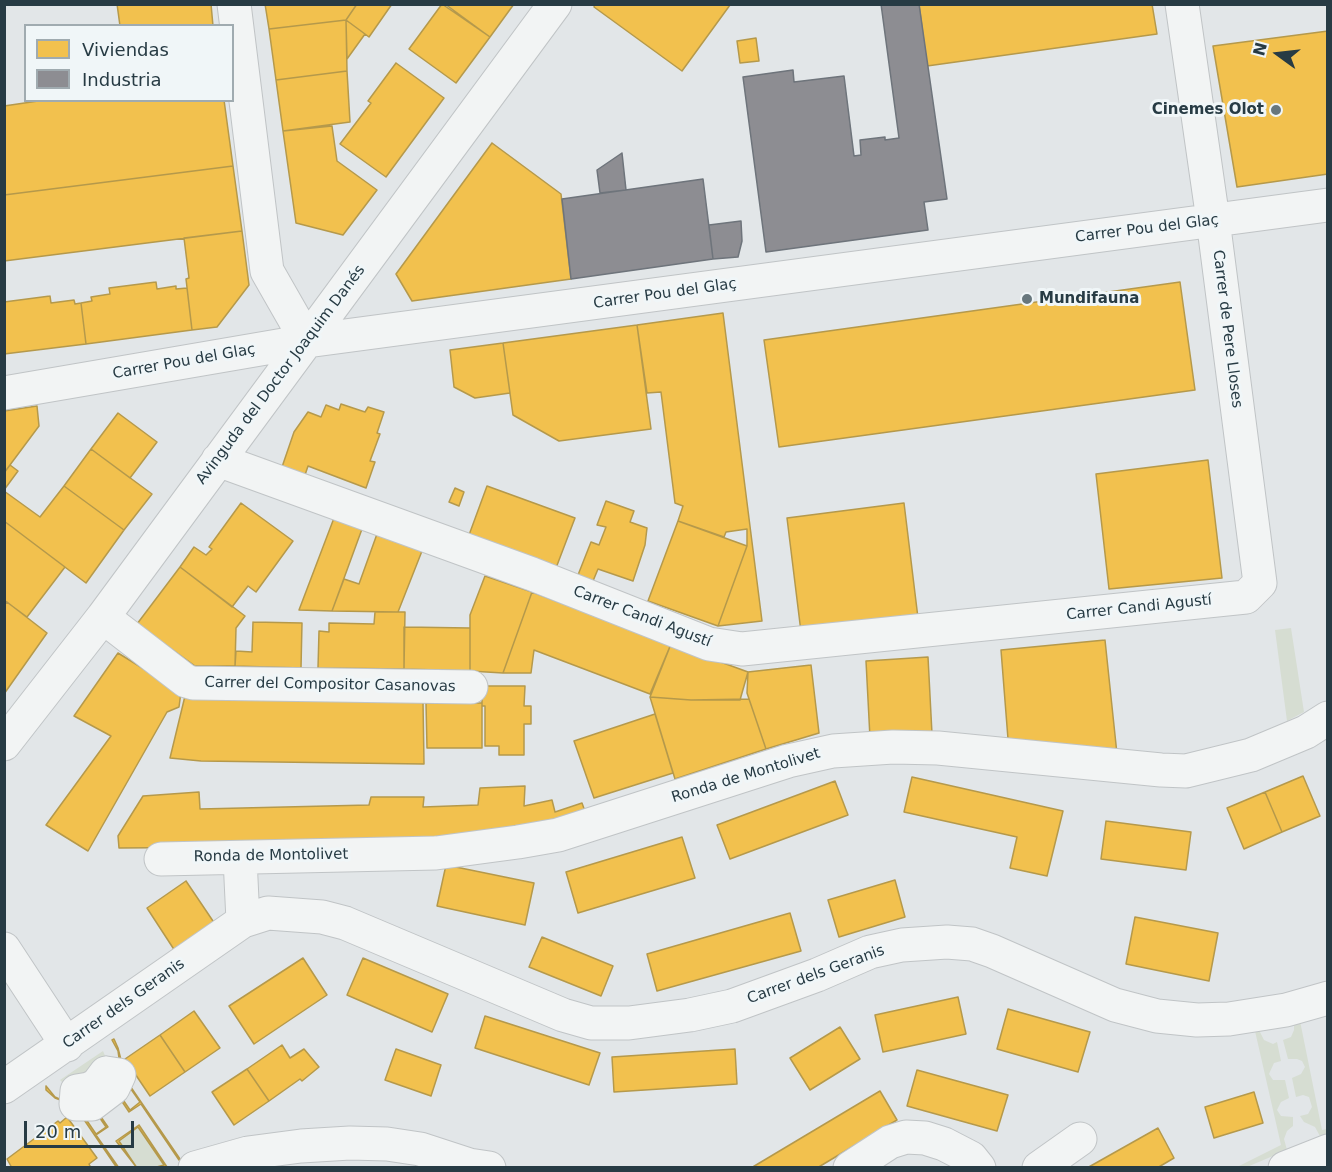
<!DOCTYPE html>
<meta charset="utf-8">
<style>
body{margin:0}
#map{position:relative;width:1332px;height:1172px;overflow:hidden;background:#e2e6e8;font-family:"DejaVu Sans",sans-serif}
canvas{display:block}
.frame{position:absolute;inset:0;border:6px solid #273b44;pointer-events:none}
.legend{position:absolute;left:24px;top:24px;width:210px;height:78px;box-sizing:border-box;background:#f0f6f8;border:2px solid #a0abb0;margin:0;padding:8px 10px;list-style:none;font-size:18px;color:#273b44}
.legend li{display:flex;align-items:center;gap:12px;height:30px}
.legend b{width:30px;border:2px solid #a0abb0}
.north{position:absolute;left:1248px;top:24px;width:60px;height:60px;-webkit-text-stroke:4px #f0f6f8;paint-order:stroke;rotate:285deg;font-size:16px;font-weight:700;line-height:24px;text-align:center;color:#273b44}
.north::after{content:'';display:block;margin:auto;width:21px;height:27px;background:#273b44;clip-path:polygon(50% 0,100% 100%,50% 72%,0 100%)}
.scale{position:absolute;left:24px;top:1121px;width:110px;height:27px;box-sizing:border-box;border:3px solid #273b44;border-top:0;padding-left:8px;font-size:18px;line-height:21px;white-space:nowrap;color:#273b44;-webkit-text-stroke:4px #f0f6f8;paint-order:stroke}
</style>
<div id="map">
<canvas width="1332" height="1172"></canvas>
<div class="frame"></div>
<ul class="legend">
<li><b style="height:16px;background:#f2c14e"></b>Viviendas</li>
<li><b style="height:16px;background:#8d8d92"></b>Industria</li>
</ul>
<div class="north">N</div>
<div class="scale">20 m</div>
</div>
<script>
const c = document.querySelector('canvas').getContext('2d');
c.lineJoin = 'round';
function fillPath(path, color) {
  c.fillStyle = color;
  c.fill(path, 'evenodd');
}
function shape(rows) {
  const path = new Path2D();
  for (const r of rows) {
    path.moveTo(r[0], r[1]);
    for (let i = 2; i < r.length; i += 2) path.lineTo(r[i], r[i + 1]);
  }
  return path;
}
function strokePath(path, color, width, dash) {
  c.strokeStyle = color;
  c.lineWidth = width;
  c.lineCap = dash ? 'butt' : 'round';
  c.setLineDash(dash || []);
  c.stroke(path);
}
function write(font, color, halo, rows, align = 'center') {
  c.font = font + ' "DejaVu Sans",sans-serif';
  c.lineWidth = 6;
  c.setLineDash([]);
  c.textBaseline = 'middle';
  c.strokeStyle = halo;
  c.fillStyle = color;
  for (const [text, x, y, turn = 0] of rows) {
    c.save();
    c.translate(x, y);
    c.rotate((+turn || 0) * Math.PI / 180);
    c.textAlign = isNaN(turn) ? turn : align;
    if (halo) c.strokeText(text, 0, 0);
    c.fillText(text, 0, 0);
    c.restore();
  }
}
fillPath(shape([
 [1291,628,1304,712,1287,721,1275,630],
 [1300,1021,1322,1130,1327,1129,1327,1135,1321,1138,1315,1127,1304,1122,1300,1116,1308,1114,1312,1107,1309,1097,1303,1095,1296,1097,1292,1078,1301,1074,1305,1067,1302,1061,1297,1059,1288,1059,1283,1040,1291,1037,1294,1030,1294,1023],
 [1259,1030,1264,1040,1273,1044,1277,1042,1281,1061,1274,1063,1269,1074,1273,1080,1285,1080,1289,1098,1281,1102,1277,1110,1281,1116,1293,1117,1293,1126,1287,1131,1284,1139,1287,1150,1247,1167,1235,1168,1281,1145,1255,1031],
 [103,1051,106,1058,105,1066,63,1083,60,1080],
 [138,1127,164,1165,153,1167,137,1167,119,1141]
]), '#d6ddd2');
const homes = shape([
 [117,4,211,4,213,26,120,26,117,4],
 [265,4,357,4,346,20,269,29,265,4],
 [357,4,392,4,369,37,346,20,357,4],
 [442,4,490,37,456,83,409,49,442,4],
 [445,4,514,4,490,37,445,4],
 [595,4,730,4,730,5,682,71,594,7,595,4],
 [919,4,1152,4,1157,34,927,66,919,4],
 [346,20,365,34,347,59,346,20],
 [346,20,347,71,276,80,269,29,346,20],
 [1328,31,1328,174,1237,187,1213,46,1328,31],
 [756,38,759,61,740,63,737,41,756,38],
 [396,63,444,98,386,177,340,144,371,103,368,101,396,63],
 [347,71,350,122,283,131,276,80,347,71],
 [45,100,224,100,233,166,4,195,4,106,45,100],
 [332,126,337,161,377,190,343,235,296,223,283,131,332,126],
 [492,143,561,194,571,279,412,301,396,274,492,143],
 [233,166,242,231,4,261,4,195,233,166],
 [242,231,249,285,217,327,192,330,186,279,189,278,184,238,242,231],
 [156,282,157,289,176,286,176,289,187,288,192,330,86,344,81,303,92,301,91,297,110,294,109,288,156,282],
 [1180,282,1195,390,779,447,764,340,1180,282],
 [50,296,51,303,74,300,75,304,81,303,86,344,4,354,4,302,50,296],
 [723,313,762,621,718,626,747,546,747,529,726,532,724,537,678,521,683,506,675,503,661,392,647,393,637,325,723,313],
 [637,325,651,429,559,441,513,415,503,343,637,325],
 [503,343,510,393,475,398,454,387,450,350,503,343],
 [341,404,365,412,368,407,384,412,377,433,380,434,370,461,375,462,366,488,308,466,305,475,282,467,294,432,308,412,321,417,326,405,339,410,341,404],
 [37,406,39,426,4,473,4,411,37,406],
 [118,413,157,442,130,478,91,449,118,413],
 [91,449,152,494,124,530,64,486,91,449],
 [1208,460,1222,578,1109,589,1096,474,1208,460],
 [10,465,18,471,4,490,4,473,10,465],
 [64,486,124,530,86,583,4,521,4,491,40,517,64,486],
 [487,486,575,518,556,568,469,535,487,486],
 [455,488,464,492,459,506,449,502,455,488],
 [606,501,634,511,630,522,647,528,645,545,633,581,598,569,593,581,578,575,591,542,599,545,606,527,597,525,606,501],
 [241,503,293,541,256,592,248,586,232,607,180,567,194,547,206,555,212,549,209,547,241,503],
 [904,503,918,618,801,632,787,518,904,503],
 [334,518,362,529,332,611,299,610,334,518],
 [4,521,65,567,27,617,4,600,4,521],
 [678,521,747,546,718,626,648,601,678,521],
 [377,534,422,551,398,612,332,611,344,579,359,584,377,534],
 [180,567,245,616,236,628,235,666,195,666,137,624,180,567],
 [485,576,532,592,503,673,470,671,470,615,485,576],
 [532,592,671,644,650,694,534,650,531,673,503,673,532,592],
 [7,602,47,633,4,694,4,605,7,602],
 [375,612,405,612,404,669,318,668,319,631,329,632,329,623,374,624,375,612],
 [253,622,302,623,301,668,235,666,236,651,252,652,253,622],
 [404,627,470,628,470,671,404,669,404,627],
 [1105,640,1117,754,1008,739,1001,650,1105,640],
 [671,644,748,672,740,700,691,700,650,697,671,644],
 [118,653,181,692,179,707,167,712,88,851,46,825,111,736,74,716,118,653],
 [928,657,932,734,870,738,866,661,928,657],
 [811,665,819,733,766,749,747,693,748,672,811,665],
 [482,686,525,686,524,706,531,706,531,724,524,724,524,755,499,755,499,746,485,746,485,706,482,706,482,686],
 [185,696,423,702,424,764,201,761,170,758,185,696],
 [650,697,691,700,749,699,766,749,675,779,650,697],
 [426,703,482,703,482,748,427,748,426,703],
 [655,714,673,773,594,798,574,741,655,714],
 [1303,776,1320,816,1282,832,1265,792,1303,776],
 [912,777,1063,811,1047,876,1010,868,1017,837,904,812,912,777],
 [835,781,848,815,730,859,717,825,835,781],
 [525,786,524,806,552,800,555,812,582,803,587,817,372,846,119,848,118,836,143,796,199,792,200,809,369,805,371,797,424,797,423,807,478,805,480,788,525,786],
 [1265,792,1282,832,1244,849,1227,808,1265,792],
 [1106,821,1191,832,1186,870,1101,859,1106,821],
 [682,837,695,878,578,913,566,872,682,837],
 [446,865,534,883,525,925,437,906,446,865],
 [895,880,905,917,839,937,828,900,895,880],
 [186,881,215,924,175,951,147,908,186,881],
 [790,913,801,951,657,991,647,954,790,913],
 [1135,917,1218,933,1209,981,1126,964,1135,917],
 [542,937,613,966,601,996,529,967,542,937],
 [303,958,327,995,254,1044,229,1006,303,958],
 [363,958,448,994,432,1032,347,995,363,958],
 [958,997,966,1034,883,1052,875,1015,958,997],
 [1008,1009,1090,1032,1078,1072,997,1049,1008,1009],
 [194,1011,220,1048,185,1072,160,1035,194,1011],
 [485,1016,600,1053,589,1085,475,1048,485,1016],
 [840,1027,860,1059,810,1090,790,1058,840,1027],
 [160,1035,185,1072,150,1096,125,1059,160,1035],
 [114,1039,118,1048,126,1080,180,1159,179,1160,141,1104,129,1112,113,1088,120,1065,118,1051,112,1040,114,1039],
 [126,1082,140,1102,130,1110,115,1088,126,1082],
 [282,1045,290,1058,304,1049,319,1067,302,1081,300,1079,269,1101,247,1069,282,1045],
 [396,1049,441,1065,431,1096,385,1080,396,1049],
 [735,1049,737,1084,614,1092,612,1057,735,1049],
 [247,1069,269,1101,234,1125,212,1092,247,1069],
 [917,1070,1008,1095,997,1131,907,1106,917,1070],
 [46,1086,55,1097,66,1102,92,1104,108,1127,96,1135,119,1168,117,1168,74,1105,55,1098,46,1090,46,1086],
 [91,1105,106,1127,96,1134,77,1106,91,1105],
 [880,1091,897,1120,817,1168,751,1168,880,1091],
 [1254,1092,1263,1123,1214,1138,1205,1107,1254,1092],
 [67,1117,97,1158,89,1164,91,1168,12,1168,7,1159,58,1121,60,1123,67,1117],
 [139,1125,167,1167,153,1168,164,1165,138,1127,119,1141,137,1168,116,1141,139,1125],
 [1158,1128,1174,1158,1157,1168,1087,1168,1158,1128]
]);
fillPath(homes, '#f2c14e');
strokePath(homes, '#b5994b', 1.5);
const industry = shape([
 [881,4,919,4,947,199,924,202,928,230,766,252,743,77,793,70,794,82,844,76,854,156,861,155,860,140,885,137,885,140,899,138,881,4],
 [622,153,626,190,600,193,597,170,622,153],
 [703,179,713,259,571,279,562,199,703,179],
 [741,221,742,241,738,257,713,259,709,225,741,221]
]);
fillPath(industry, '#8d8d92');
strokePath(industry, '#6e747b', 1.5);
const minor = shape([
 [234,4,267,271,307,341],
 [4,393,307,341,1328,205],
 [218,460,532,574,709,644,742,649,1246,597,1260,583,1213,220,1182,4],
 [103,617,186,681,193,683,471,687],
 [4,744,103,617,555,4],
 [240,858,243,921],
 [161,859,436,853,518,842,558,835,788,761,833,751,893,747,938,748,1161,770,1186,771,1251,755,1306,732,1328,718],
 [4,949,67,1045],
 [106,1073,119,1075,113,1088,92,1104,76,1104,77,1091,89,1089,97,1085,106,1073],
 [4,1087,243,921,268,913,322,917,345,923,563,1015,591,1023,629,1023,690,1015,732,1006,817,975,870,952,902,945,947,942,972,944,992,951,1115,1005,1157,1016,1197,1020,1229,1019,1286,1010,1328,998],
 [195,1168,248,1153,301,1146,350,1143,387,1144,420,1149,469,1165,489,1168],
 [850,1168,890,1142,906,1137,925,1138,944,1144,971,1158,979,1168],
 [1039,1168,1080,1139],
 [1285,1168,1328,1151]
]);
strokePath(minor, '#c0c4c6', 35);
strokePath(minor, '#f2f4f4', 33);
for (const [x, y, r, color] of [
 [1276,110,6,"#68777d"],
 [1027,299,6,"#68777d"]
]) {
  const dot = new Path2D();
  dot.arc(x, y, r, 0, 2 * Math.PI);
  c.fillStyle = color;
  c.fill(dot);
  strokePath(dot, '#f0f6f8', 2);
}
write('bold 15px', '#273b44', '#f0f6f8', [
 ["Cinemes Olot",1264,110],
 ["Mundifauna",1039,299,"left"]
], 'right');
write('15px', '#273b44', '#f0f6f8', [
 ["Carrer Pou del Glaç",1147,229,-7],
 ["Carrer Pou del Glaç",665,294,-8],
 ["Carrer de Pere Lloses",1227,329,83],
 ["Carrer Pou del Glaç",184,362,-10],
 ["Avinguda del Doctor Joaquim Danés",281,375,-53],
 ["Carrer Candi Agustí",1139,608,-6],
 ["Carrer Candi Agustí",642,617,21],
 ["Carrer del Compositor Casanovas",330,685,1],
 ["Ronda de Montolivet",746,776,-17],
 ["Ronda de Montolivet",271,856,-1],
 ["Carrer dels Geranis",816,975,-20],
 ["Carrer dels Geranis",124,1004,-35]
]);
</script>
